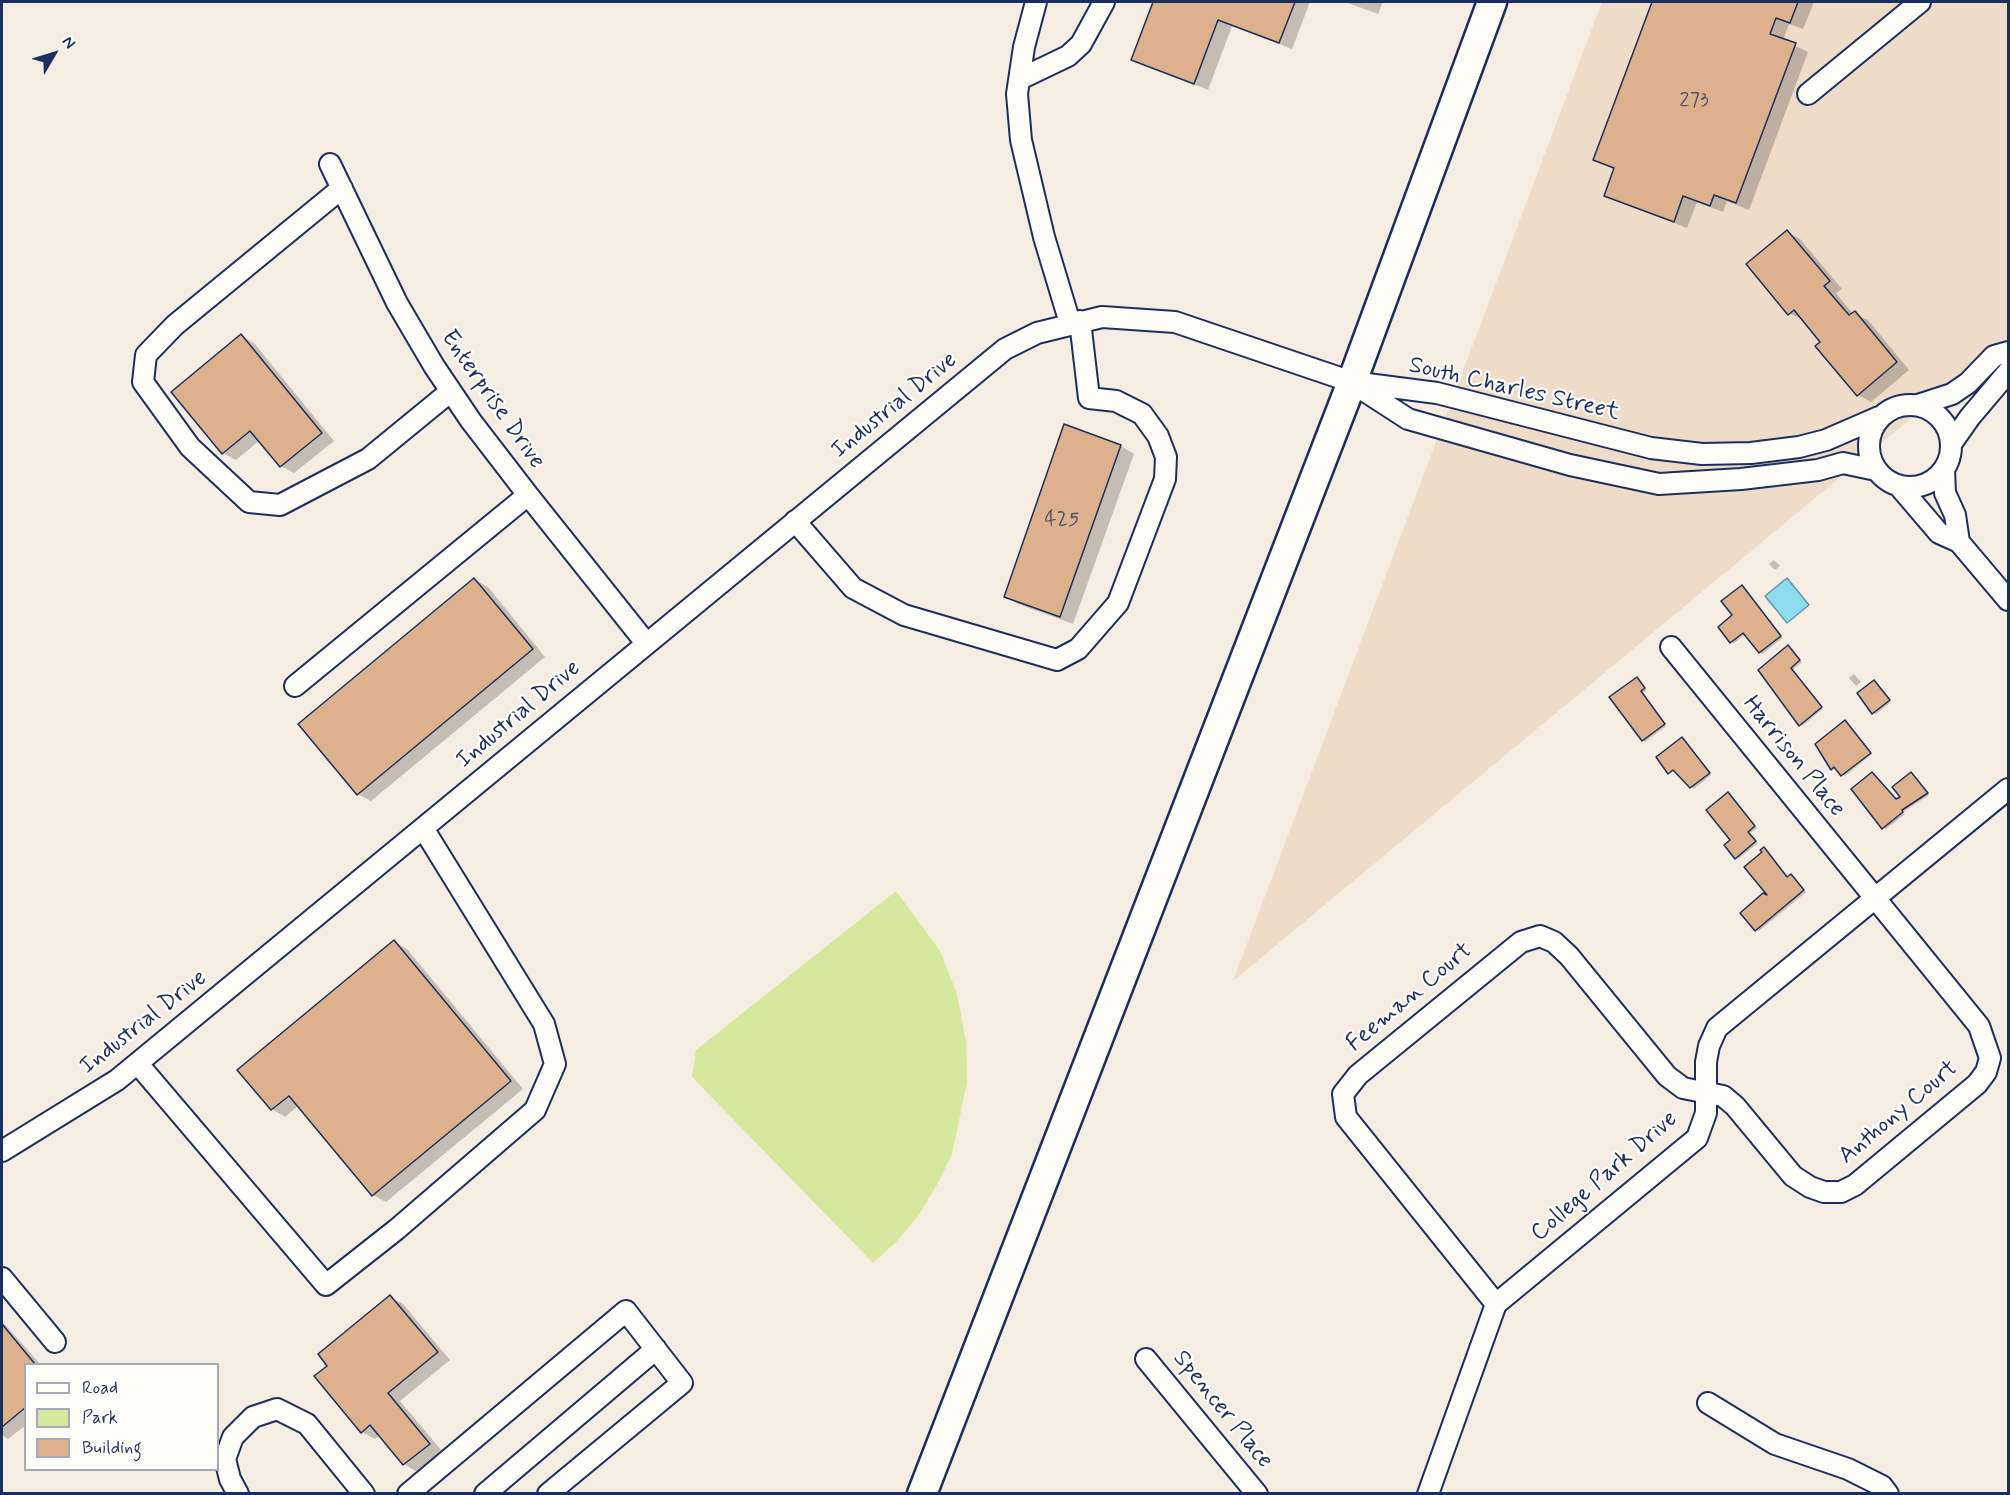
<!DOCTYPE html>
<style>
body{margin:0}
#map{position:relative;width:2010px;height:1495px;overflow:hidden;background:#f6ede2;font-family:Mynerve,sans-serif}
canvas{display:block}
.frame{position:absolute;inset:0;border:3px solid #1b2f5e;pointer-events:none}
.legend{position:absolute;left:24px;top:1363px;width:195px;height:108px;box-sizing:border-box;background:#fdfcf7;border:2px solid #a3aaba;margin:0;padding:8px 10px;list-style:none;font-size:18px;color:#1b2f5e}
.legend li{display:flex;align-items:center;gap:12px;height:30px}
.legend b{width:30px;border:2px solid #a3aaba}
.north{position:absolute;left:24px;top:24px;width:60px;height:60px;-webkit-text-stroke:4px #fdfcf7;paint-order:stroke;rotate:52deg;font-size:16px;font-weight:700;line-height:24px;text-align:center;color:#1b2f5e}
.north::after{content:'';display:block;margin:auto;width:21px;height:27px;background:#1b2f5e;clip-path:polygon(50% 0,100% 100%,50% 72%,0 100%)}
</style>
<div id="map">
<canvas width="2010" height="1495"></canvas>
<div class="frame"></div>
<ul class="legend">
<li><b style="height:8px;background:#fdfcf7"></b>Road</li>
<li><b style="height:16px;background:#d6e89c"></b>Park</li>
<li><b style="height:16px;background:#dcb18c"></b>Building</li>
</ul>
<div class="north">N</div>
</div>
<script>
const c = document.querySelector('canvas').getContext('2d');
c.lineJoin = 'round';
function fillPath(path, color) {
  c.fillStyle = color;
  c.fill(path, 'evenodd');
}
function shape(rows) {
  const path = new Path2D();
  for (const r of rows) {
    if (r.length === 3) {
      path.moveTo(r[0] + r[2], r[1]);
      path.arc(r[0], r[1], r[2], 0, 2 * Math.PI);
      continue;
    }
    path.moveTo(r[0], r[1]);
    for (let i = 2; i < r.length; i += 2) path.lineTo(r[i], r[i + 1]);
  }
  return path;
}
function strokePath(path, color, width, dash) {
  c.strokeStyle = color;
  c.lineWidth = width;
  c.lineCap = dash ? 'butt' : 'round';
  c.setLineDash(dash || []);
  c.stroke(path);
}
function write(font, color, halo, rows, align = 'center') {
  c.font = font + ' Mynerve,sans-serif';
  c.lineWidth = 4.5;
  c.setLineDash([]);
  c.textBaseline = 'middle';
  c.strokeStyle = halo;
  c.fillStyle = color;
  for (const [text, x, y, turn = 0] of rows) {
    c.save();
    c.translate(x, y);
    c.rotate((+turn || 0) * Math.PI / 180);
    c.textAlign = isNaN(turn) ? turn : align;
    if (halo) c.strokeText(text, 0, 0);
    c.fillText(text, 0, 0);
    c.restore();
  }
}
fillPath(shape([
 [1602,2,2008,2,2008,338,1233,981]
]), '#eedbc8');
fillPath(shape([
 [896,891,940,951,957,994,966,1041,967,1082,952,1154,939,1181,919,1215,895,1243,873,1263,692,1077,696,1050]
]), '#d6e89c');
const water = shape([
 [1787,578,1809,605,1787,623,1765,596,1787,578]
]);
fillPath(water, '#8ddbec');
strokePath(water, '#5f96b3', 1.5);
fillPath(shape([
 [1150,2,1310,2,1292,49,1232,26,1208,90,1133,59,1154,3],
 [1345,2,1383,2,1378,14],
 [1654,2,1814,2,1803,29,1789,24,1783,40,1808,52,1749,210,1727,201,1723,212,1697,202,1687,228,1606,195,1615,170,1595,160],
 [1787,232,1800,239,1842,289,1836,293,1853,314,1868,320,1909,370,1871,402,1858,395,1804,320,1789,313],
 [241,336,254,343,334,441,294,473,281,466,260,440,236,460,223,453],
 [1065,426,1121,446,1134,454,1073,624,1018,604,1005,596],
 [1774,560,1780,566,1775,570,1769,564],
 [475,580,488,587,545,657,371,801,358,794],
 [1745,589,1783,638,1762,654,1746,634,1734,643,1731,642,1734,616],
 [1788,647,1802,662,1792,670,1823,709,1802,726,1760,670],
 [1854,674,1861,682,1856,686,1849,678],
 [1637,678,1647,690,1642,693,1666,726,1645,742,1643,740],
 [1874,682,1891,702,1876,714,1873,713],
 [1845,722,1872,754,1845,776,1837,768,1832,769,1822,756],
 [1682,738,1711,775,1694,789,1676,771,1669,772],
 [1913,775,1929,795,1903,812,1905,814,1886,829,1883,827],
 [1728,794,1757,828,1750,833,1758,843,1738,859,1733,840],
 [1764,849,1788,878,1793,877,1806,892,1759,931,1756,930,1772,898],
 [394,942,407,949,523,1089,386,1202,373,1195,299,1105,285,1117,272,1109],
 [390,1297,403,1304,450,1360,400,1401,442,1451,417,1472,404,1464,380,1435,375,1439,362,1432,329,1366],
 [2,1321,40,1364,26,1364,26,1425,8,1439,2,1435]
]), '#0003');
const building = shape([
 [1153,2,1295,2,1279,43,1218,20,1194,84,1131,60,1153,2],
 [1652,2,1798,2,1790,23,1776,18,1770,34,1796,43,1736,203,1714,195,1710,206,1683,196,1674,222,1604,196,1614,168,1593,160,1652,2],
 [1787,230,1830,281,1824,286,1849,315,1855,311,1897,362,1857,396,1815,346,1820,342,1794,310,1788,315,1746,264,1787,230],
 [241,334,322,433,280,467,250,431,222,454,171,392,241,334],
 [1064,424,1121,445,1060,617,1004,597,1064,424],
 [474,578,533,649,357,795,298,724,474,578],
 [1742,585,1781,636,1759,653,1743,633,1730,643,1718,627,1732,615,1721,601,1742,585],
 [1788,645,1800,660,1791,668,1822,707,1799,726,1758,670,1788,645],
 [1637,677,1645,688,1641,691,1665,724,1642,741,1609,697,1637,677],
 [1874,680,1890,700,1872,714,1857,693,1874,680],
 [1845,720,1871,753,1841,776,1834,767,1831,770,1815,744,1845,720],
 [1682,737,1710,773,1690,788,1673,770,1668,774,1656,757,1682,737],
 [1872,772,1896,799,1900,797,1892,787,1911,772,1928,793,1902,810,1903,812,1882,829,1851,789,1872,772],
 [1728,792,1755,826,1748,832,1756,841,1735,859,1724,845,1730,840,1706,810,1728,792],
 [1764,847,1787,877,1791,874,1804,890,1755,931,1740,913,1763,893,1767,895,1744,867,1762,852,1760,850,1764,847],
 [394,940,511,1081,372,1196,289,1096,271,1110,237,1070,394,940],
 [390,1295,438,1352,388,1393,430,1444,403,1465,370,1425,361,1433,314,1376,327,1366,318,1354,390,1295],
 [2,1324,35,1364,26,1364,26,1407,2,1427,2,1324]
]);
fillPath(building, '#dcb18c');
strokePath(building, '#1b2f5e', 1.5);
const minor = shape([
 [1036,2,1024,47,1017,94,1021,140,1044,237,1070,323],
 [1020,79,1068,56,1081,44,1104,2],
 [1808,94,1920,2],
 [330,164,397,303,434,366,471,421,528,495,646,643],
 [342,188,175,325,146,355,143,382,190,447,249,502,280,505,368,459,451,391],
 [1357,386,1408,419,1570,465,1659,484,1741,479,1818,470,1843,463,1876,470],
 [1918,405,1952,394,1968,383,1994,356,2008,352],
 [1910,446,41],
 [1951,444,1970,417,2008,372],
 [1944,469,1945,493,1955,515,1959,542],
 [1898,485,1939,533,1959,542,2008,600],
 [795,521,853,588,904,615,1057,660,1078,649,1118,603,1165,479,1166,457,1158,436,1142,414,1116,401,1089,398,1080,321],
 [295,686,528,495],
 [138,1064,326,1285,397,1229,535,1110,555,1064,544,1024,423,828],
 [2,1151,117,1080,971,377,1005,349,1037,333,1102,317,1175,322,1352,382,1437,393,1651,448,1702,454,1751,453,1799,447,1826,440,1879,417],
 [2,1278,55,1342],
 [1496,1304,1346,1117,1343,1094,1358,1075,1521,942,1540,936,1554,942,1569,956,1667,1076,1683,1088,1723,1096,1735,1106,1793,1176,1810,1187,1824,1192,1841,1192,1855,1185,1977,1084,1986,1072,1990,1058,1979,1026,1671,647],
 [1146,1359,1257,1494],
 [1708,1403,1775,1444,1848,1469,1882,1486,1888,1494],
 [238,1494,230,1479,225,1459,233,1437,253,1417,277,1409,307,1424,364,1494],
 [408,1494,626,1311,682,1383,548,1494],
 [485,1494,656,1349],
 [1428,1494,1496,1304,1697,1138,1706,1113,1706,1062,1709,1046,1717,1028,2008,789]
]);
const highway = shape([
 [922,1494,1352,382,1492,2]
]);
strokePath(minor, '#1b2f5e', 24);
strokePath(highway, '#1b2f5e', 33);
strokePath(minor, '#fdfcf7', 20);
strokePath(highway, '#fdfcf7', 28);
write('21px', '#4b506a', null, [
 ["273",1694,102],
 ["425",1062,521]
]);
write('24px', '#1b2f5e', '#fdfcf7', [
 ["South Charles Street",1514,390,13],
 ["Enterprise Drive",492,400,55],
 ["Industrial Drive",895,406,-39],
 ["Industrial Drive",519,715,-40],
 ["Harrison Place",1793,757,51],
 ["Feeman Court",1410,998,-40],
 ["Industrial Drive",144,1023,-38],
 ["Anthony Court",1899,1113,-40],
 ["College Park Drive",1605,1177,-41],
 ["Spencer Place",1222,1410,51]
]);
</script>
